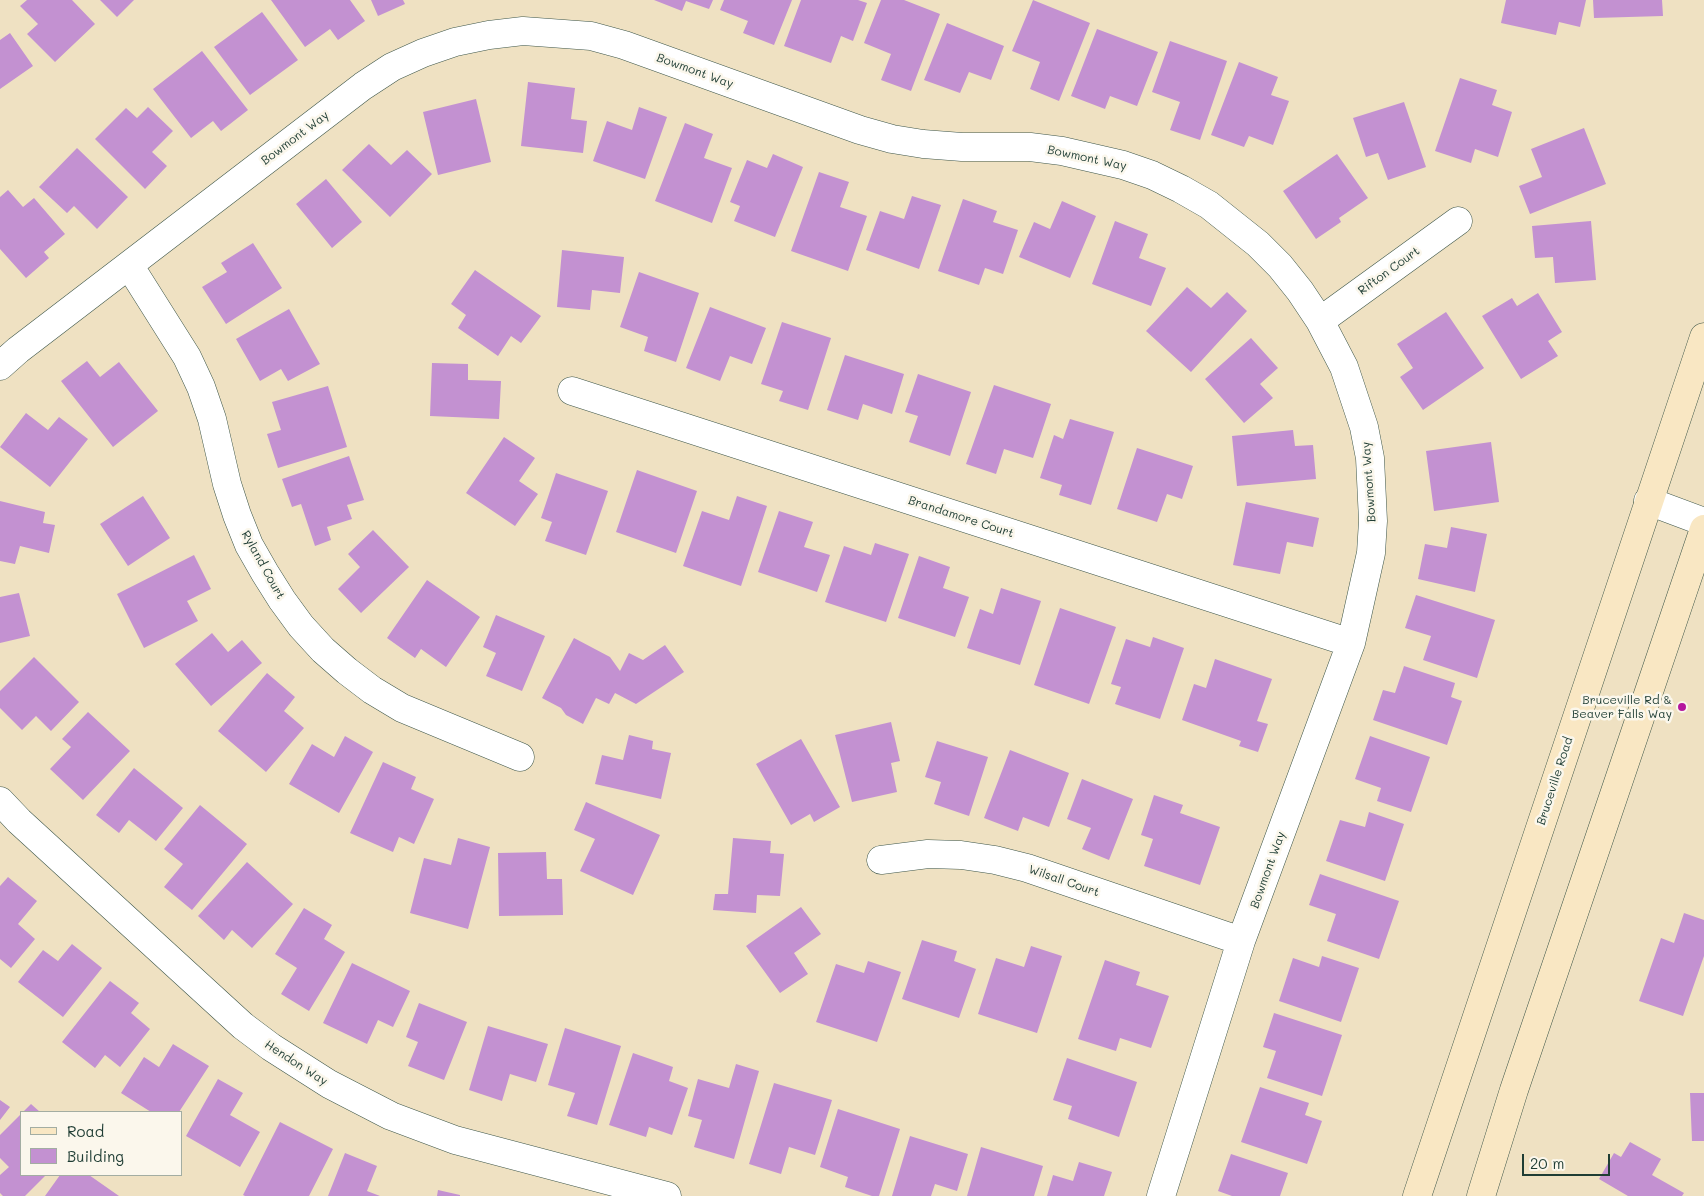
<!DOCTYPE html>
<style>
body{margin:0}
#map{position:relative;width:1704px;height:1196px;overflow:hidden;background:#efe1c2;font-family:Mali,sans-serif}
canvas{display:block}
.legend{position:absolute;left:20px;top:1111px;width:162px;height:65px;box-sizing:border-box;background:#fbf7ec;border:1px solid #a3ada2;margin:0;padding:6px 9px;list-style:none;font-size:15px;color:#1f3d34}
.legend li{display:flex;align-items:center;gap:10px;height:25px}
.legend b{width:25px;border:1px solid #a3ada2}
.scale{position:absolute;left:1522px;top:1154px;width:88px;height:22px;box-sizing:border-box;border:2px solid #1f3d34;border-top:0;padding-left:6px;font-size:15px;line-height:18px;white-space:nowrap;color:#1f3d34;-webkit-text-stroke:4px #fbf7ec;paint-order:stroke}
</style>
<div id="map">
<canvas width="1704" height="1196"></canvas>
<ul class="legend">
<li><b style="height:6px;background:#f9e7c3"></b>Road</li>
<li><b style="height:14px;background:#c391d1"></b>Building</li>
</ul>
<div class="scale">20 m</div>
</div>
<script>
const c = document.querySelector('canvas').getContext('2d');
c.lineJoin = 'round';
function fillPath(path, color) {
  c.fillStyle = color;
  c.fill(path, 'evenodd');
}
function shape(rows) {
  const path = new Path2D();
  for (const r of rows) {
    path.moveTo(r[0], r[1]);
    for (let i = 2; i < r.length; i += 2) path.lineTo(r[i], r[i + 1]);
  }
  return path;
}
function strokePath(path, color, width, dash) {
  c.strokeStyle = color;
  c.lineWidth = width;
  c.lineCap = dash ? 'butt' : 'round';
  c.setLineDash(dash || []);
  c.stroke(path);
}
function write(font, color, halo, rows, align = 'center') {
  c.font = font + ' Mali,sans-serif';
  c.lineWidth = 5;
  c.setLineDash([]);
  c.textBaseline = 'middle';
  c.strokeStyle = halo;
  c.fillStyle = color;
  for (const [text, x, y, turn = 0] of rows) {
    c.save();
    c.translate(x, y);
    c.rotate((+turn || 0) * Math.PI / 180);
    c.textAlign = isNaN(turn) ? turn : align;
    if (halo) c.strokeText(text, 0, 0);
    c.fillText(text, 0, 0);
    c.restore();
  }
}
fillPath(shape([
 [27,0,72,0,95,24,55,62,27,34,38,24,20,6],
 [100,0,134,0,117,17],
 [271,0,350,0,365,21,338,40,330,29,305,47],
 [371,0,403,0,405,4,378,16],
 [654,0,713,0,709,9,686,1,682,11],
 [724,0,792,0,774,45,743,33,748,21,720,10],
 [801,0,858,0,867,3,853,41,841,36,831,63,784,46],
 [881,0,904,0,940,14,911,91,881,80,891,54,864,43],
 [1033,0,1090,23,1059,101,1030,89,1040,62,1012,51],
 [1506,0,1586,0,1580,27,1559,22,1556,35,1501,23],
 [1593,0,1662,0,1663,16,1594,18],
 [262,12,298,60,250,95,214,47],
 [947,23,1004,46,991,80,969,72,960,93,924,80],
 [1097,29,1158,52,1137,106,1110,96,1105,109,1071,96],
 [10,33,33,66,0,89,0,40],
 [1170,41,1227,61,1200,140,1170,130,1180,102,1152,92],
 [202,51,248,110,221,131,213,121,191,138,153,89],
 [1239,62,1278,77,1271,95,1289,101,1273,145,1249,136,1244,147,1211,135],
 [1460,78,1497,90,1492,105,1512,112,1498,157,1475,149,1471,163,1435,151],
 [528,82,575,88,571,119,587,121,583,153,521,146],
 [476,99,491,162,438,175,423,112],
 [1404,102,1426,167,1388,180,1378,153,1366,157,1353,118],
 [148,107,173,131,152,152,167,166,145,189,95,139,126,108,137,118],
 [639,107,667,117,645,179,593,161,607,121,632,130],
 [685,123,713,134,704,158,732,168,712,223,655,201],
 [1584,128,1606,184,1530,214,1519,186,1542,177,1531,149],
 [369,144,391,165,407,150,432,174,390,217,342,170],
 [77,148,128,197,97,229,74,206,67,213,39,187],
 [773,154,803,167,775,237,734,221,740,206,730,202,747,160,767,168],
 [1337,154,1368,198,1339,218,1341,222,1316,239,1283,191],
 [819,172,849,182,840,207,867,216,848,271,791,251],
 [326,179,362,222,332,248,296,204],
 [8,190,23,207,34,198,65,234,44,252,49,258,26,278,0,249,0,197],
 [912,196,941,205,919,269,866,250,880,211,904,219],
 [963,199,997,211,993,222,1018,230,1003,274,985,268,979,285,938,271],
 [1062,201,1096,216,1070,278,1019,257,1034,222,1050,229],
 [1115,221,1148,234,1139,258,1166,268,1151,306,1092,284],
 [1591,221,1596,280,1555,283,1553,257,1535,258,1532,226],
 [253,243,282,288,226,324,202,287,227,272,221,263],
 [562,250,624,257,620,293,592,290,590,310,557,307],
 [475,270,541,316,521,343,511,336,498,356,458,328,466,315,451,304],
 [639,272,699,293,676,362,644,351,648,337,620,327],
 [1187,287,1211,308,1227,292,1247,311,1191,372,1146,331],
 [1538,293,1562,332,1548,341,1558,356,1521,379,1482,316,1512,298,1517,306],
 [710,307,766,328,752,364,730,356,720,381,686,368],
 [289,309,320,364,288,381,281,369,260,381,236,339],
 [1446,312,1484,368,1423,410,1400,377,1413,368,1397,344],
 [782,322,831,338,808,410,779,401,783,391,761,384],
 [1251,338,1278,368,1260,384,1273,398,1244,423,1205,379],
 [845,355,904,374,892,414,863,404,858,420,827,410],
 [87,361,100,377,119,362,158,411,113,447,61,381],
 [432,363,468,364,468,380,501,381,499,419,430,416],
 [918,374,971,392,950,456,909,442,918,416,905,412],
 [994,385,1051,404,1033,458,1004,449,996,474,966,464],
 [328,386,347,447,278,468,267,434,281,430,272,402],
 [26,413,48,430,59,417,88,439,50,487,0,447],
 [1070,419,1114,432,1091,505,1059,495,1062,485,1040,478,1054,435,1063,439],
 [1293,430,1295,446,1313,445,1316,479,1237,486,1232,436],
 [504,437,535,458,519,481,538,494,515,526,466,493],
 [1491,442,1499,502,1434,511,1426,451],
 [1137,448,1193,466,1182,499,1167,494,1157,522,1117,509],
 [349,456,364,500,347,505,352,519,327,527,331,540,315,546,301,504,292,507,282,479],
 [637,470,697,491,676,553,616,532],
 [556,473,608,491,586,555,545,541,552,522,541,518],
 [143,496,170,538,128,566,100,524],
 [737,496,767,506,741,586,683,566,702,511,729,520],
 [0,501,45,512,43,523,55,525,49,553,20,546,15,564,0,561],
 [1246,502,1319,518,1313,547,1287,542,1280,574,1233,565],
 [779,511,813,522,804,547,830,555,817,592,758,572],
 [1451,527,1487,534,1475,592,1418,579,1425,544,1447,548],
 [373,530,409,567,361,613,338,589,360,567,348,554],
 [875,543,909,554,886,622,825,602,844,546,871,555],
 [194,555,211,589,187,601,198,621,144,648,117,594],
 [919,556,950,567,943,588,969,597,955,637,898,618],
 [427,580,480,617,446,667,421,649,415,658,387,638],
 [1001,588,1041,601,1020,665,967,648,980,609,993,614],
 [19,593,30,636,0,643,0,597],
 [1416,595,1495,620,1477,678,1423,660,1431,636,1405,628],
 [1060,608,1116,627,1089,704,1034,685],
 [496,615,545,636,522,691,486,676,496,653,483,647],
 [212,633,228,652,242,640,262,663,211,706,175,664],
 [1153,637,1184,648,1160,719,1115,704,1121,687,1111,684,1126,639,1150,647],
 [574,638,610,657,620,671,629,653,643,660,665,645,684,672,636,704,615,693,609,704,596,698,583,724,566,715,561,708,542,698],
 [34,657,79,702,51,731,36,716,22,730,0,708,0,691],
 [1215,659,1272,679,1257,721,1268,724,1258,752,1239,746,1241,741,1182,720,1194,684,1206,688],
 [1404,666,1455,683,1451,697,1462,701,1447,745,1373,720,1383,690,1395,693],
 [267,673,295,697,284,711,304,728,266,772,218,731],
 [88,712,130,751,83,800,50,769,71,747,62,739],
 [891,722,900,761,891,763,897,792,852,802,835,735],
 [629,735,653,741,652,749,671,753,661,799,595,784,602,755,623,760],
 [345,736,373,752,339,813,289,784,312,744,334,757],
 [1370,736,1430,757,1411,812,1377,801,1381,788,1355,779],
 [801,739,840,807,814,822,810,814,791,825,756,764],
 [937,741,988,757,969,816,934,804,941,782,925,777],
 [1010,750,1069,773,1049,827,1023,817,1018,831,984,818],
 [383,762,416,777,411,789,434,799,414,844,399,837,393,852,350,833],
 [134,768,183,808,156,841,129,820,119,833,96,815],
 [1082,779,1133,799,1109,860,1082,849,1091,828,1067,819],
 [1154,795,1183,805,1180,813,1220,827,1200,885,1144,866,1153,839,1141,835],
 [586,802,660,835,633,895,580,871,595,839,574,830],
 [200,805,247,844,192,910,164,887,183,864,164,849],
 [1369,812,1404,824,1385,881,1326,861,1340,820,1365,827],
 [458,838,490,847,468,929,410,913,424,858,451,865],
 [733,838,771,841,770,853,784,854,780,896,757,895,756,913,713,910,715,894,728,894],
 [546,852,547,879,562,879,563,915,499,916,498,853],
 [247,862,293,904,252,948,232,930,224,940,198,916],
 [1320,874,1399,901,1379,959,1327,941,1336,914,1309,905],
 [8,877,37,901,18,924,35,939,11,968,0,959,0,886],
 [801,907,821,934,794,953,808,974,780,993,746,946],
 [304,908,332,925,324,939,345,952,309,1011,281,994,297,968,275,954],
 [1684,913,1704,920,1704,956,1683,1016,1639,1001,1661,938,1674,943],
 [922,940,957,951,954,961,976,969,959,1018,902,999],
 [72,944,102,968,63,1017,18,982,43,950,58,961],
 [1031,946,1062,956,1037,1033,978,1014,996,958,1024,967],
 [1322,956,1359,968,1341,1022,1279,1001,1293,958,1319,967],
 [1105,960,1140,972,1136,985,1169,996,1151,1048,1120,1038,1116,1051,1078,1039],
 [868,961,901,972,877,1042,816,1022,836,964,864,973],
 [352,963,410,991,393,1027,378,1020,367,1044,323,1023],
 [110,981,139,1003,131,1013,150,1029,120,1067,105,1055,95,1068,62,1042],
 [419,1003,467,1022,444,1080,408,1066,418,1042,406,1037],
 [1274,1013,1342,1035,1322,1096,1267,1078,1276,1051,1263,1047],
 [488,1026,548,1044,536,1082,510,1074,502,1101,469,1090],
 [565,1028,621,1046,597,1125,567,1116,575,1093,548,1085],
 [173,1044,209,1066,179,1112,151,1112,121,1093,144,1057,159,1067],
 [633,1053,673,1067,669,1081,688,1088,672,1135,649,1127,646,1137,609,1125],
 [1067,1058,1137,1082,1119,1137,1068,1119,1072,1106,1053,1100],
 [736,1064,759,1071,734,1159,694,1147,702,1120,688,1116,698,1079,729,1088],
 [218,1079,243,1093,230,1115,260,1132,240,1167,186,1136],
 [774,1083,832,1100,815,1155,789,1147,781,1174,749,1164],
 [1260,1087,1309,1103,1305,1115,1322,1121,1307,1164,1241,1142],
 [1690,1093,1704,1093,1704,1141,1692,1141],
 [0,1100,10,1107,0,1120],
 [31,1104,40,1112,23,1112],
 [838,1109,900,1129,879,1196,872,1196,845,1187,848,1177,820,1167],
 [21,1114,21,1175,46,1175,25,1196,3,1196,0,1193,0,1175,9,1167,0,1158,0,1135],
 [280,1122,333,1149,309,1196,245,1196,243,1195],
 [910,1136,968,1154,957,1191,935,1184,931,1196,892,1196],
 [1630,1142,1661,1159,1652,1175,1684,1193,1682,1196,1628,1196,1599,1179,1614,1153,1621,1157],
 [981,1147,1043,1166,1034,1196,967,1196],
 [345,1153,377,1166,367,1191,380,1196,328,1196],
 [1231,1154,1288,1173,1280,1196,1232,1196,1218,1191],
 [1079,1162,1112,1172,1104,1196,1047,1196,1053,1175,1073,1181],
 [60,1175,89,1175,119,1196,45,1196],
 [438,1190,460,1195,460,1196,437,1196]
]), '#c391d1');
const minor = shape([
 [129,265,187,357,201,387,212,419,227,484,237,515,249,545,265,573,282,600,301,626,323,650,347,671,372,690,402,708,520,757],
 [1320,321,1458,221],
 [0,366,18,350,363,86,392,67,423,53,455,42,489,35,523,31,591,36,624,45,860,130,892,139,923,144,962,147,1030,147,1062,151,1123,165,1152,175,1181,189,1209,205,1258,244,1280,266,1300,291,1320,321,1344,367,1364,427,1370,458,1373,521,1371,553,1351,643,1241,941,1161,1196],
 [572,391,1351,643],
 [1648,501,1704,522],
 [0,801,19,821,243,1026,271,1047,329,1084,391,1116,455,1140,667,1196],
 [881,860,928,854,961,855,995,860,1027,868,1241,941]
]);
const secondary = shape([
 [1417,1196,1704,337],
 [1481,1196,1514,1090,1704,529]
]);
strokePath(minor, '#3e5649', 29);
strokePath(secondary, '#3e5649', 29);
strokePath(minor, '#fff', 28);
strokePath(secondary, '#f9e7c3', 28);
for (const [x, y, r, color] of [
 [1682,707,5,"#b5179e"]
]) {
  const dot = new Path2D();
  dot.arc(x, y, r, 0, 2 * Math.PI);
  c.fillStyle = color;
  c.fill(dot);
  strokePath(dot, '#fbf7ec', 2);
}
write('12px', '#1f3d34', '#fbf7ec', [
 ["Bowmont Way",695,71,20],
 ["Bowmont Way",295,138,-37],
 ["Bowmont Way",1087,158,12],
 ["Rifton Court",1389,271,-36],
 ["Bowmont Way",1369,482,-94],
 ["Brandamore Court",961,517,18],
 ["Ryland Court",263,565,61],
 ["Bruceville Road",1555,781,-72],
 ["Bowmont Way",1268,870,-70],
 ["Wilsall Court",1064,881,19],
 ["Hendon Way",296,1063,33]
]);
write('12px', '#1f3d34', '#fbf7ec', [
 ["Bruceville Rd &",1672,700],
 ["Beaver Falls Way",1672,714]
], 'right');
</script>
